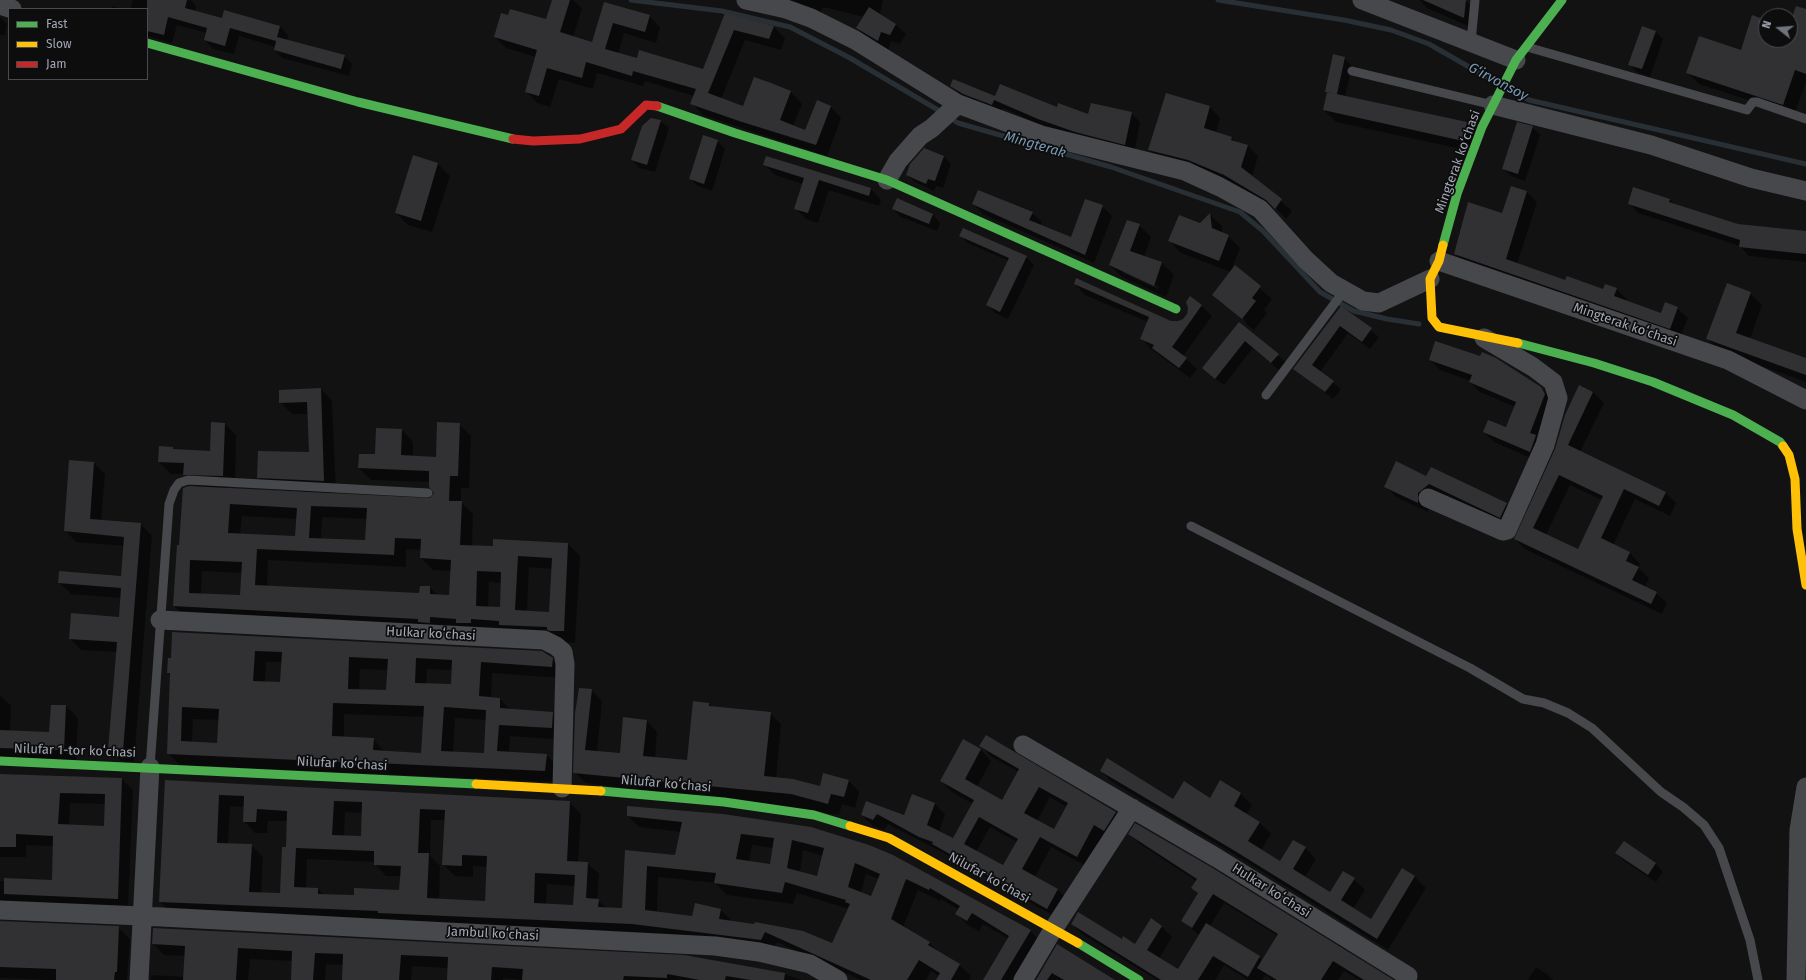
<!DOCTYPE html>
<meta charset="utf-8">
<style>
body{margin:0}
#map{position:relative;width:1806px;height:980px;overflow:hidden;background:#121213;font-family:"Fira Sans",sans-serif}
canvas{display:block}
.legend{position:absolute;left:8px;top:8px;width:140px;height:72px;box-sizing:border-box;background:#0d0d0e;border:1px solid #494b51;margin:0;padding:5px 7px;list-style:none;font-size:12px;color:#a3a8b5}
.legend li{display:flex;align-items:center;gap:8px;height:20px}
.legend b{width:20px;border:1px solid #494b51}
.north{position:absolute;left:1758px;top:8px;width:40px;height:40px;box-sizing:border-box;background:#0d0d0e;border:1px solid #494b51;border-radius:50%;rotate:287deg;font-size:11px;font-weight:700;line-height:16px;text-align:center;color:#a3a8b5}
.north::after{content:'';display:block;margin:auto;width:14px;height:18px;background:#70747c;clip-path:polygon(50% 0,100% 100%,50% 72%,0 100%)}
</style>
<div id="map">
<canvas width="1806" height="980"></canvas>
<ul class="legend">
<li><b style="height:5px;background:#4caf50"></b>Fast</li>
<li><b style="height:5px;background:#ffc107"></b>Slow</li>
<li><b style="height:5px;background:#c62828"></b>Jam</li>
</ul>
<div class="north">N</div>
</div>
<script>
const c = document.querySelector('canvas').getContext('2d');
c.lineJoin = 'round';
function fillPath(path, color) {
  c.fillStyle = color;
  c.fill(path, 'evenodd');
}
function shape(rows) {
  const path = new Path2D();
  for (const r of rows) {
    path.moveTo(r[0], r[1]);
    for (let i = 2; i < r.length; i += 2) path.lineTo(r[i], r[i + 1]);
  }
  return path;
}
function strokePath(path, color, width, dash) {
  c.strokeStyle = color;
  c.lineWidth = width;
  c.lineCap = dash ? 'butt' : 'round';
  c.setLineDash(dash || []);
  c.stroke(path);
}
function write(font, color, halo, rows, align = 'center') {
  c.font = font + ' "Fira Sans",sans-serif';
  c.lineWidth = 3.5;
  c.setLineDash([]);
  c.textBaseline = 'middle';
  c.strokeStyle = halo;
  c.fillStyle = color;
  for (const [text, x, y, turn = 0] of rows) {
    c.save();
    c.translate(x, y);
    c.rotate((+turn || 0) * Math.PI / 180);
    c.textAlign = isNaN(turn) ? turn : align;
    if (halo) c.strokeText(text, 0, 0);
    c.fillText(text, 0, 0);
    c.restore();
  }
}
fillPath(shape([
 [133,0,191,0,196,6,195,12,222,19,280,26,288,35,287,40,344,56,352,64,349,76,282,58,275,50,276,47,239,36,234,54,213,49,205,40,207,33,177,25,172,43,147,36,147,9,130,9],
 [553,0,573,0,582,8,573,37,593,43,605,3,649,16,660,27,656,43,624,33,618,54,638,60,704,70,725,14,774,27,785,38,781,50,745,40,721,99,743,107,770,84,791,92,802,104,793,126,806,131,830,106,841,118,827,156,703,115,692,103,694,96,645,81,643,86,597,73,593,89,559,79,550,107,537,103,526,91,536,57,506,48,495,37,547,20],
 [771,0,883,0,880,15,896,25,906,34,900,44,891,41,888,50,867,38,857,28,864,17,823,7,820,15],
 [1420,0,1466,1,1478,13,1475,29,1427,8],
 [112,6,122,9,111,9],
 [1806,10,1806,82,1794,115,1699,84,1688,73,1741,51,1766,21,1766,40,1790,40,1790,26],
 [0,17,7,24,5,35,0,35],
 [1655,31,1663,39,1650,77,1637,72,1629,64],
 [1344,58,1352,66,1345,97,1467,123,1479,135,1475,152,1336,122,1324,110,1328,93,1326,91],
 [952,86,996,97,1089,115,1131,113,1140,122,1134,153,1049,129,1003,108,1001,113,961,95],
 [1166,94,1210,107,1220,118,1216,133,1232,138,1237,142,1248,146,1258,156,1252,177,1292,211,1286,219,1277,209,1236,186,1160,161,1149,150],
 [657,119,669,128,655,172,640,168,632,160],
 [1532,127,1540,135,1525,181,1511,176,1503,169],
 [717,141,725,149,712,191,698,186,690,179],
 [414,157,438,164,450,176,432,232,408,225,396,213],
 [767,157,871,189,881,200,879,206,829,190,818,223,806,219,795,208,803,184,775,175,764,164],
 [944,157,951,164,943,188,936,186,934,191,915,182,907,175],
 [1634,188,1670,200,1675,204,1738,225,1806,232,1806,262,1749,256,1740,246,1638,213,1629,203],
 [1527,192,1537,202,1517,264,1566,281,1604,290,1616,289,1627,299,1626,302,1661,314,1677,308,1688,318,1680,338,1465,264,1455,254],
 [897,199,933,215,940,223,937,231,901,217,893,209],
 [973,204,1032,213,1042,222,1040,226,1071,239,1102,206,1112,216,1094,263,983,214],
 [1210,215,1222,226,1222,234,1228,236,1240,248,1231,271,1235,266,1272,299,1264,310,1267,313,1254,330,1245,323,1246,321,1224,304,1224,306,1213,295,1231,272,1181,253,1170,241,1200,225],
 [1139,225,1151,237,1144,257,1162,263,1174,275,1166,297,1122,277,1110,265],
 [1123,270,1159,287,1158,289,1123,273],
 [961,236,1026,257,1034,265,1008,319,995,313,988,305,1009,261,968,243],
 [1075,284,1171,322,1178,322,1184,320,1188,315,1190,297,1202,306,1212,316,1183,356,1197,369,1190,378,1151,349,1141,338,1148,322,1085,295],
 [1750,293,1762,305,1750,339,1806,359,1806,382,1719,351,1708,339],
 [1341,307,1379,337,1370,349,1348,333,1320,372,1341,389,1333,399,1295,369],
 [1239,324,1286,362,1279,370,1253,348,1224,385,1211,376],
 [1480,358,1541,388,1551,398,1540,462,1494,442,1484,432,1506,429,1515,407,1480,392,1470,382,1471,381,1440,370,1430,360],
 [1579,386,1593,392,1604,403,1580,452,1666,493,1676,503,1670,516,1635,499,1613,545,1630,553,1640,564,1638,568,1649,578,1645,587,1656,593,1667,603,1662,614,1525,549,1515,539,1556,450],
 [1570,485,1602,500,1578,551,1546,535],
 [321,389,332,401,336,495,431,500,435,493,430,482,371,480,359,468,376,455,402,430,413,442,413,457,437,458,459,424,471,436,469,488,461,488,461,502,473,514,472,546,494,548,568,544,580,556,575,643,186,618,174,606,180,546,197,487,184,474,171,474,159,462,173,448,176,451,211,452,225,424,236,435,235,487,226,487,226,489,298,493,298,491,269,489,258,477,310,453,309,414,292,414,280,402],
 [242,516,297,519,296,537,240,535],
 [322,517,367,519,366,541,321,539],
 [406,549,421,550,421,558,433,570,451,571,450,596,438,595,429,587,420,594,267,587,268,560,406,567],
 [529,567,552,569,550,613,527,611],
 [202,571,242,573,241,596,201,594],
 [489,582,502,583,500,608,488,608],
 [94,463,105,474,101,521,141,524,152,536,134,762,121,761,109,750,117,652,81,650,70,638,120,618,121,598,71,594,59,582,122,577,125,546,76,542,65,530],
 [1427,477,1506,504,1516,514,1511,527,1428,504,1428,512,1396,497,1386,486],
 [173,633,552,659,564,670,563,678,492,673,491,698,500,699,511,710,552,713,564,724,564,740,510,736,509,752,546,755,558,766,557,782,180,765,168,753,171,676,168,672,172,659],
 [266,662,282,662,281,683,265,683],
 [360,669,388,670,387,691,359,690],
 [427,669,452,670,452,685,426,685],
 [344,714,425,717,422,754,385,752,373,739,344,737],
 [455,718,487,720,485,754,453,752],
 [193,719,219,720,218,744,192,743],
 [591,690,602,701,597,752,621,754,646,720,657,732,655,758,688,761,694,702,709,704,712,707,770,713,781,724,776,778,821,788,848,780,859,792,855,808,842,804,839,815,586,783,574,772],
 [0,695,11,706,10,732,50,733,66,706,78,718,76,761,0,758],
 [986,736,1116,813,1126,824,1088,867,1051,847,1035,877,1058,890,1069,901,1059,919,940,851,888,824,884,830,873,826,862,815,867,802,905,816,934,803,945,814,939,832,953,840,973,804,952,792,941,781,981,750,991,761,977,787,1003,801,1019,772,992,757,981,746],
 [1050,797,1067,807,1054,831,1037,821],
 [990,827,1017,842,1003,867,976,852],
 [1101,771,1174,800,1210,799,1221,782,1241,794,1252,805,1246,815,1260,823,1271,834,1261,850,1281,862,1305,848,1316,859,1305,877,1330,893,1354,879,1365,890,1353,909,1371,920,1402,870,1415,877,1426,888,1388,950,1242,859,1112,782],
 [0,774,122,779,133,790,128,909,0,904,0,881,53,881,54,846,26,845,26,857,0,857],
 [70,803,106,804,105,827,69,826],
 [166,781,569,802,581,814,578,862,587,863,599,874,597,900,607,908,623,909,626,851,675,856,681,832,639,827,628,816,811,828,1030,931,1042,942,1020,980,984,980,1009,939,983,924,979,931,968,925,957,914,959,910,941,899,940,901,918,890,903,927,929,943,941,954,959,965,971,976,969,980,937,980,939,976,931,971,926,980,861,980,777,942,772,952,171,913,160,902],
 [230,806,244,807,244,821,255,833,267,833,268,821,288,821,286,848,281,894,261,893,263,857,251,845,228,844],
 [345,812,363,813,362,837,344,836],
 [431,820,446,820,443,864,455,876,473,877,473,866,487,867,485,902,439,900,440,866,430,856],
 [752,845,773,848,771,865,749,862],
 [803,850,823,856,817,877,800,872],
 [307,859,375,862,375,864,386,876,401,876,400,891,355,896,324,895,318,889,306,889],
 [866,874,879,879,872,898,861,893],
 [658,877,715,883,727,895,793,904,797,893,849,909,833,945,732,921,721,910,693,917,657,912],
 [547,884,575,886,574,906,546,905],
 [1130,834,1391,980,1359,980,1344,971,1338,980,1272,980,1266,975,1262,980,1248,980,1224,965,1215,980,1157,980,1082,934,1071,923,1078,913,1122,940,1135,945,1161,926,1172,937,1159,959,1178,970,1199,935,1182,921,1199,894,1192,888,1196,881,1140,844],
 [1224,903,1278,936,1263,960,1210,926],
 [1624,842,1656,864,1663,872,1656,882,1624,861,1616,853],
 [0,921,118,927,130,939,127,980,50,980,0,978],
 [153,943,728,965,774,971,802,980,523,980,503,978,503,980,448,980,448,968,412,966,411,980,343,980,343,965,326,964,325,980,292,980,293,961,250,959,248,980,150,980,151,975,185,977,186,956,164,955],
 [1057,946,1113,980,1037,980],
 [1536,967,1548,975,1553,980,1528,980]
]), '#0007');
strokePath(shape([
 [631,0,722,11,790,27,850,58,943,113],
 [1218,0,1344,20,1391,30,1429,44,1499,84],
 [1508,88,1529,100,1806,164],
 [950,118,958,123,1111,167,1240,212,1263,231,1320,292,1354,311,1387,319,1419,324]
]), '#283036', 5);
fillPath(shape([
 [147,0,187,0,185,8,222,18,224,10,280,26,276,41,230,28,225,46,204,40,207,28,168,17,164,35,147,31],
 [552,0,570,0,560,32,592,42,604,2,650,15,645,32,613,23,605,49,637,58,639,50,703,69,725,13,774,26,769,39,734,30,708,93,743,106,754,77,771,83,791,91,780,120,805,130,817,100,831,106,816,145,739,121,690,104,696,89,633,71,632,76,586,62,582,78,547,68,539,96,525,92,537,50,494,37,501,13,508,15,510,9,546,19],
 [1423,0,1466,0,1464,18],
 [1796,6,1806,9,1806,74,1795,70,1783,105,1686,73,1699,36,1741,50,1752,15,1766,20,1766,40,1790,40,1790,23],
 [869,7,896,24,890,35,881,32,878,41,856,28],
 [1642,26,1656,31,1642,69,1628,65],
 [277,37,345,55,341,69,274,50],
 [1333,54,1345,57,1337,94,1325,92],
 [953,79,995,96,1000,84,1057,107,1058,103,1088,114,1091,103,1132,112,1125,145,1075,132,1038,119,994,100,992,105,963,94,950,86],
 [1327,92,1467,122,1463,141,1323,110],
 [1166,93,1210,106,1204,128,1232,137,1231,140,1248,145,1241,167,1282,199,1275,209,1266,200,1224,175,1188,160,1148,150],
 [651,118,661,120,647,165,631,160,642,126],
 [1517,122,1533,126,1518,174,1502,169],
 [703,135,718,140,704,184,689,179],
 [924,148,944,156,935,181,928,179,926,184,906,175,910,164],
 [413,155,438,163,421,221,395,213],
 [766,156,871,188,869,196,819,180,808,213,794,209,804,178,763,165],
 [1511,186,1527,191,1506,259,1565,280,1567,276,1603,289,1605,284,1617,288,1614,296,1661,313,1665,302,1678,307,1670,329,1454,254,1468,202,1502,213],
 [1633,187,1670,199,1669,202,1738,224,1806,231,1806,254,1739,247,1740,240,1628,204],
 [978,190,1033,212,1029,220,1071,237,1085,199,1103,205,1085,255,972,204],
 [897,198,933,214,929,224,892,209],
 [1210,213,1212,228,1229,235,1219,261,1168,241,1179,215,1200,223],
 [1127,220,1140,224,1130,251,1162,262,1154,286,1109,265],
 [963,228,1027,256,1000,312,986,305,1009,258,959,236],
 [1235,265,1261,286,1252,298,1256,301,1242,319,1212,295],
 [1076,278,1171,321,1178,321,1183,319,1187,314,1188,308,1186,302,1190,296,1202,305,1172,347,1187,358,1179,368,1152,348,1154,345,1140,339,1149,317,1074,284],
 [1727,283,1751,292,1736,333,1806,358,1806,375,1706,339],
 [1341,306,1372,328,1362,342,1340,326,1312,365,1334,381,1325,392,1293,369],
 [1239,322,1279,354,1271,363,1245,341,1215,379,1202,368],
 [1435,341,1480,356,1482,352,1496,358,1541,387,1545,394,1530,433,1536,435,1530,452,1483,432,1488,420,1506,427,1516,402,1469,382,1472,375,1429,360],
 [1579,385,1593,392,1568,445,1666,492,1659,506,1624,489,1601,538,1630,552,1626,561,1639,567,1632,580,1657,592,1651,604,1514,539,1555,449,1565,415],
 [1559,475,1603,496,1578,549,1533,528],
 [321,388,324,481,257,478,258,451,309,452,307,402,279,403,279,390],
 [211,422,225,423,223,476,183,475,184,463,158,462,159,446,173,447,173,449,210,451],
 [437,422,460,423,458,476,450,476,449,501,462,501,460,545,493,546,493,539,568,543,564,631,550,631,547,630,547,627,499,625,499,621,471,619,471,623,456,623,456,619,430,617,430,623,418,622,418,619,173,606,177,545,179,545,183,488,189,486,430,498,434,493,429,487,429,471,358,468,359,454,375,454,376,428,402,429,401,455,436,457],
 [230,504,297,508,295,536,228,533],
 [311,506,367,508,365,540,309,538],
 [395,538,421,539,420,558,451,560,449,595,430,594,430,586,420,586,419,593,255,585,257,549,394,555],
 [518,556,552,558,549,612,515,610],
 [190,560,242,562,240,595,189,593],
 [477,571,501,572,500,607,476,606],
 [69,460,94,462,90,519,141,523,123,751,108,750,117,642,69,639,71,613,119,617,121,588,58,583,59,571,121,576,124,537,64,531],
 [1396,461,1426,476,1431,467,1507,503,1500,518,1429,484,1418,493,1418,503,1384,487],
 [172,632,542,651,553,658,552,667,481,662,479,696,500,698,500,708,553,712,552,728,499,725,497,751,547,754,545,771,356,762,356,765,342,764,342,762,167,754,170,673,167,673,168,658,171,658],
 [255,651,282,652,280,682,253,681],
 [349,657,388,659,386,690,348,689],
 [416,658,452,660,451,684,415,683],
 [333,703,424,706,421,753,373,750,374,738,332,736],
 [182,707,219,709,217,743,181,741],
 [444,707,486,710,484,753,441,751],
 [579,688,592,689,585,750,620,753,623,717,647,720,643,756,687,760,693,701,709,703,709,706,771,712,764,776,793,779,820,786,823,773,849,780,844,797,831,794,828,804,791,794,573,773,575,713],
 [51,705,66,705,64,750,0,748,0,730,49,732],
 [986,735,1116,812,1104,831,1094,825,1077,857,1040,837,1022,869,1058,889,1047,909,932,844,933,842,919,837,877,814,873,820,861,815,866,801,904,815,912,794,935,803,927,825,953,838,974,800,940,781,963,739,981,749,965,779,1002,800,1019,769,979,746],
 [1039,787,1068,803,1054,829,1024,813],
 [979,817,1018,839,1003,865,964,844],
 [1107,758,1173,799,1184,781,1210,798,1220,780,1241,793,1234,806,1260,822,1248,841,1280,861,1293,840,1306,847,1293,869,1330,892,1343,871,1355,878,1341,900,1371,919,1402,868,1415,876,1377,939,1230,848,1100,771],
 [0,774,122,778,118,899,4,894,4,878,52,880,53,836,16,834,16,847,0,847],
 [60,793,105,794,104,826,58,824],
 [165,780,570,801,567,861,588,862,586,898,599,899,598,907,622,908,625,850,675,855,682,822,627,816,627,806,723,814,811,827,869,845,893,855,1031,930,1001,980,983,980,1009,936,972,913,967,921,955,914,960,906,930,888,929,890,906,879,891,919,930,942,928,945,960,964,951,980,936,980,940,973,919,960,907,980,871,980,765,932,761,940,632,924,378,913,378,911,159,902],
 [219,795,244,796,243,822,256,822,257,809,287,811,286,847,282,847,280,893,249,892,252,844,217,843],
 [334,801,362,802,361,836,332,835],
 [420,809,445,810,442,865,462,866,462,855,487,856,485,901,427,898,429,853,418,853],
 [741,834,774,838,770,864,736,859],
 [792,840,824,848,817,876,787,868],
 [296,848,374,851,374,865,401,866,399,890,354,888,354,895,318,894,318,888,294,887],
 [855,863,880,874,871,896,848,887],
 [647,866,716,873,714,883,782,893,785,882,846,900,845,902,850,904,832,943,803,931,755,922,754,924,719,919,721,909,695,903,692,916,645,910],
 [535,873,575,875,573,905,534,903],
 [1135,823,1211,867,1394,980,1364,980,1333,961,1321,980,1277,980,1257,968,1278,934,1213,894,1192,928,1181,921,1198,893,1191,888,1197,879,1128,834],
 [1624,841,1656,863,1648,875,1615,853],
 [1078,912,1122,939,1123,936,1135,944,1151,918,1162,926,1147,950,1178,969,1206,923,1260,956,1248,977,1213,956,1198,980,1161,980,1071,924],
 [0,921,119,926,117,972,115,972,114,980,56,980,56,969,0,967],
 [153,928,684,955,785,973,784,980,751,980,726,976,725,980,700,980,667,974,667,978,624,976,623,980,522,980,523,969,492,967,491,980,447,980,448,957,401,955,399,980,342,980,343,954,315,953,313,980,291,980,292,951,238,948,236,980,183,980,185,946,152,944],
 [1057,944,1115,980,1064,980,1052,973,1047,980,1036,980]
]), '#313133');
strokePath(shape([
 [1471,42,1475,0],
 [1527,47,1747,110,1753,102,1757,102,1806,119],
 [1352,71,1493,105],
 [1266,395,1344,291],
 [1191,526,1470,668,1523,699,1544,703,1568,713,1592,728,1661,792,1683,807,1704,825,1719,848,1750,940,1758,980],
 [150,767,169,504,174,490,179,483,188,480,428,493]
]), '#47484b', 9);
strokePath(shape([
 [746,0,786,9,811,18,855,40,958,104,1041,135,1185,171,1220,187,1260,209,1306,260,1331,283,1363,301,1379,303,1430,279],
 [1362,0,1516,60],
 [0,3,3,6,12,9],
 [1493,105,1651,145,1751,178,1806,191],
 [887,180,898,161,920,136,932,128,958,104],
 [1439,261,1728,360,1806,400],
 [1428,498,1503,531,1507,530,1545,445,1558,398,1553,382,1533,367,1484,338],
 [160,620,544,640,556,646,563,652,565,664,562,788],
 [1023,745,1217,858,1408,976,1405,980],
 [0,910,142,916,715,946,759,952,810,964,838,980],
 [139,980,150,767],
 [1023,980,1054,928,1132,808],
 [1796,980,1799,830,1806,787]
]), '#47484b', 19);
strokePath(shape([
 [147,43,358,102,513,139],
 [657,106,735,133,887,180,1176,309],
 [1443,245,1457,194,1482,127,1516,60,1562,0],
 [1518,343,1594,363,1653,382,1733,415,1780,442,1783,446],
 [0,761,476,784],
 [601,791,724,802,814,815,850,826],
 [1078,943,1139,980]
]), '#4caf50', 9);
strokePath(shape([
 [1443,245,1439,261,1430,279,1432,318,1439,327,1518,343],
 [1783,446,1789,455,1795,479,1797,529,1806,585],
 [476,784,601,791],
 [850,826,889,838,1078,943]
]), '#ffc107', 9);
strokePath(shape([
 [513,139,533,141,580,139,621,129,646,105,657,106]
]), '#c62828', 9);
write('13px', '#a3a8b5', '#0d0d0e', [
 ["Mingterak ko‘chasi",1458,162,-70],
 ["Mingterak koʻchasi",1625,325,19],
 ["Hulkar koʻchasi",431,634,3],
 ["Nilufar 1-tor koʻchasi",75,751,2],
 ["Nilufar koʻchasi",342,764,3],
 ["Nilufar koʻchasi",666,784,5],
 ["Nilufar koʻchasi",989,878,29],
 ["Hulkar koʻchasi",1271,891,32],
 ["Jambul koʻchasi",493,934,3]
]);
write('italic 14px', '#7897b1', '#0d0d0e', [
 ["G‘irvonsoy",1498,82,28],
 ["Mingterak",1035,145,16]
]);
</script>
